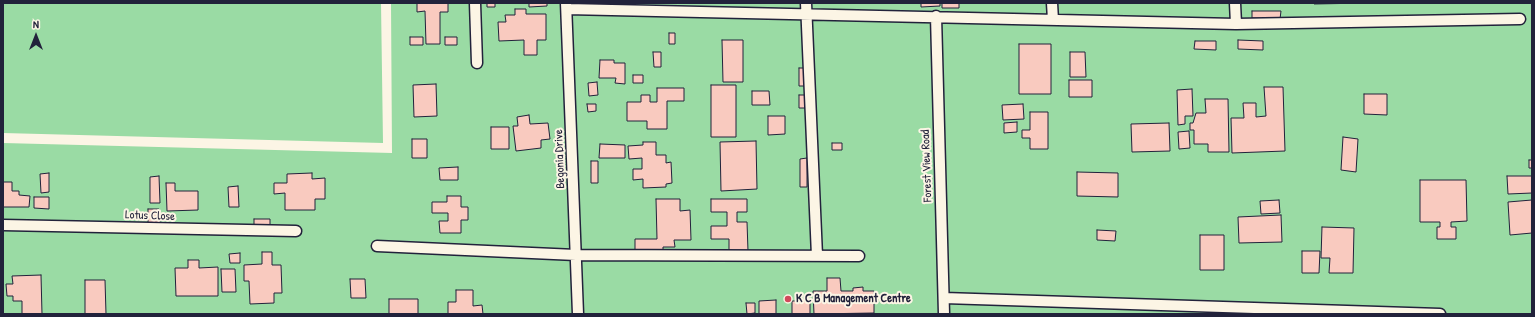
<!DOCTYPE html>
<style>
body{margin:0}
#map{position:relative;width:1535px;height:317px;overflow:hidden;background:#fcf5e5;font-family:"Patrick Hand",sans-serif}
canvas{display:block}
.frame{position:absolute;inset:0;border:4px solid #22223b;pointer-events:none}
.north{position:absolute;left:16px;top:16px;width:40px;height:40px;-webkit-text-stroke:3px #fcf5e5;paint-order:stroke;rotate:0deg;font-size:11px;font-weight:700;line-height:16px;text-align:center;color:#22223b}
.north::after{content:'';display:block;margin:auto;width:14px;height:18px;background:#22223b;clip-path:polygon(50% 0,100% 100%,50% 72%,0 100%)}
</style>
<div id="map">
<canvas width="1535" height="317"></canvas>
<div class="frame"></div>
<div class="north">N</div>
</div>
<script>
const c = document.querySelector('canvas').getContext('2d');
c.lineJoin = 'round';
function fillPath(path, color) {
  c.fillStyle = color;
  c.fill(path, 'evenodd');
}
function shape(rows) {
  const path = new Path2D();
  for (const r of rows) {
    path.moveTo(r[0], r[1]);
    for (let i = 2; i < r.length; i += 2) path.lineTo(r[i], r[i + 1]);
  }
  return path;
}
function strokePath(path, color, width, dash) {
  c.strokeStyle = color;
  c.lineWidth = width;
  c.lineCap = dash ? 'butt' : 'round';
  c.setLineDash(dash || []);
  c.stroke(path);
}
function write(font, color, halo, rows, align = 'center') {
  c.font = font + ' "Patrick Hand",sans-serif';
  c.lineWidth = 4;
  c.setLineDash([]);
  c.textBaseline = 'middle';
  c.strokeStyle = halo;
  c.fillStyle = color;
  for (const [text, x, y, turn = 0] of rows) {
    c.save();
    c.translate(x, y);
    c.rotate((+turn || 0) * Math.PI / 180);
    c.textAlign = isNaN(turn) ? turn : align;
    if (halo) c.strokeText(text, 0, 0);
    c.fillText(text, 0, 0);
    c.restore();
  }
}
fillPath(shape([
 [3,3,381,3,383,143,3,133],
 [391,3,1532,3,1532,314,3,314,3,143,392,153]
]), '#9adba4');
const building = shape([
 [417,3,448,3,448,12,440,12,440,44,426,44,425,11,417,12,417,3],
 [487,3,495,3,495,7,487,7,487,3],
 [529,3,547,3,547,6,529,7,529,3],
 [921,3,940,3,940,6,921,7,921,3],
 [942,3,959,3,959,8,942,8,942,3],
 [1314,3,1367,3,1314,4,1314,3],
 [515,9,526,9,526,14,546,14,546,40,537,40,537,55,524,55,524,40,499,41,498,22,506,22,505,15,515,15,515,9],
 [1252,11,1281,11,1280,19,1252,18,1252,11],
 [669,33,675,33,675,44,669,44,669,33],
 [410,37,423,37,423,45,410,45,410,37],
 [445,37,457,37,457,45,445,45,445,37],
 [722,40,743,40,743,82,723,82,722,40],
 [1238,40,1263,41,1263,50,1238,49,1238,40],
 [1195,41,1216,41,1216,50,1194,49,1195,41],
 [1019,44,1051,44,1051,94,1019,94,1019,44],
 [653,52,661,52,661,67,654,67,653,52],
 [1070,52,1085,52,1086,77,1070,77,1070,52],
 [600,60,614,60,614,63,625,63,625,84,615,83,616,78,599,78,600,60],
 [799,68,805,68,805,86,799,86,799,68],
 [633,75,643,75,643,83,633,83,633,75],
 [1069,80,1092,80,1092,97,1069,97,1069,80],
 [597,82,598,95,589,96,588,83,597,82],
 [436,84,437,116,414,117,413,85,436,84],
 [711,85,736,85,736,137,711,137,711,85],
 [1264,87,1283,87,1285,151,1232,153,1231,118,1244,118,1243,103,1256,103,1256,117,1266,116,1264,87],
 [657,88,684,88,684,101,667,101,667,129,647,129,647,121,627,121,627,102,641,102,641,95,650,95,650,102,657,102,657,88],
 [1192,89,1193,116,1185,116,1185,124,1178,125,1177,90,1192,89],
 [752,91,769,91,770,105,752,105,752,91],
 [1364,94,1387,94,1387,115,1364,114,1364,94],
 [799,95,806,95,807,108,799,108,799,95],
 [1205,99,1228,99,1229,152,1208,152,1208,144,1194,144,1194,130,1190,130,1190,123,1193,123,1196,113,1206,113,1205,99],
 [587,104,596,104,596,111,588,112,587,104],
 [1023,104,1024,119,1003,120,1002,105,1023,104],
 [1030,112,1048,112,1048,149,1030,149,1030,138,1022,138,1022,130,1030,130,1030,112],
 [529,115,530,124,548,123,550,139,541,140,541,148,516,151,513,126,518,126,517,117,529,115],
 [768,116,785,116,785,134,768,135,768,116],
 [1017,122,1017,132,1004,133,1004,123,1017,122],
 [1169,123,1170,151,1132,152,1131,124,1169,123],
 [491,127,509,127,509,149,491,149,491,127],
 [1189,131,1190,148,1179,149,1178,132,1189,131],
 [1343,137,1358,139,1356,172,1341,170,1343,137],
 [412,139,427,139,427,158,412,158,412,139],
 [756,141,757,189,721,191,720,142,756,141],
 [643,142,656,142,656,155,666,155,666,163,671,162,672,183,666,184,666,187,643,188,643,179,633,180,633,169,642,169,642,158,629,159,628,146,643,145,643,142],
 [832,143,842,143,842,150,832,150,832,143],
 [600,144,625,145,625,158,599,158,600,144],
 [807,158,807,187,800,187,800,159,807,158],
 [1529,160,1532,160,1532,168,1529,168,1529,160],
 [591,161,598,161,598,183,591,183,591,161],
 [458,167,458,180,440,180,439,168,458,167],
 [1077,172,1118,173,1118,197,1077,196,1077,172],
 [49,173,49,192,41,193,40,174,49,173],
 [312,173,312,179,325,178,325,199,315,199,315,210,285,210,285,193,274,194,274,183,287,183,287,174,312,173],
 [159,176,160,203,150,203,150,177,159,176],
 [1507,176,1532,176,1532,193,1508,194,1507,176],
 [1420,180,1466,180,1467,221,1451,222,1451,227,1456,227,1456,239,1437,239,1437,227,1440,227,1440,222,1420,222,1420,180],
 [3,182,12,182,12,191,19,191,19,195,30,196,29,207,3,207,3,182],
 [166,183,175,183,175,191,198,191,198,210,167,211,166,183],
 [238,186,239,207,229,207,228,187,238,186],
 [447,196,461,196,461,207,468,207,468,220,461,220,461,233,440,233,439,221,448,221,448,213,432,213,432,202,447,202,447,196],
 [34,197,49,197,49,209,34,208,34,197],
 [656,199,680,199,680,211,690,210,691,240,674,240,675,247,663,247,663,251,635,252,635,239,657,239,656,199],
 [711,199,747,199,747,212,737,212,737,222,747,222,748,251,729,251,729,239,711,239,711,226,727,226,727,212,711,212,711,199],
 [1279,200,1280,213,1261,214,1260,201,1279,200],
 [1532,200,1532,233,1510,235,1508,202,1532,200],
 [148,209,159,209,160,223,148,223,148,209],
 [1281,215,1282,242,1239,243,1238,217,1281,215],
 [254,219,270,219,270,228,254,228,254,219],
 [1322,227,1354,228,1353,273,1329,273,1330,258,1321,258,1322,227],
 [1097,230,1116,231,1115,241,1097,240,1097,230],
 [1200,235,1224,235,1224,270,1200,270,1200,235],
 [1302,251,1320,251,1319,273,1302,273,1302,251],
 [262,252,272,252,272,265,281,265,282,293,274,293,274,303,250,304,249,281,244,281,244,265,262,264,262,252],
 [240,253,240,263,230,263,229,254,240,253],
 [188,260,199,260,199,268,218,267,218,296,176,296,175,268,188,268,188,260],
 [221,269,235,269,236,292,222,292,221,269],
 [41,275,42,314,22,314,22,301,13,301,13,296,7,296,6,284,13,284,12,276,41,275],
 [827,278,840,278,841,291,853,291,853,288,863,287,863,291,874,291,874,313,814,314,813,291,827,291,827,278],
 [350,279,365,279,366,298,351,298,350,279],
 [85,280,105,280,106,314,85,314,85,280],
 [456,290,473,290,473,306,482,305,483,314,448,314,448,302,456,302,456,290],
 [389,299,418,299,418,314,389,314,389,299],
 [776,300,776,314,759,314,759,301,776,300],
 [792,301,810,301,810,314,792,314,792,301],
 [746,303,755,303,755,313,747,314,746,303]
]);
fillPath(building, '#f9cabf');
strokePath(building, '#22223b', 1);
const minor = shape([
 [475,3,477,63],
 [566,3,578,314],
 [806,3,817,256],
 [1052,3,1053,20],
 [1235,3,1236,24],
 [567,9,1236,24,1520,19],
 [936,16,944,314],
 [3,225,296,231],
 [377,246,576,255,859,256],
 [944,298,1440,314]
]);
strokePath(minor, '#22223b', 13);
strokePath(minor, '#fcf5e5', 10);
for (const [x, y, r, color] of [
 [788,299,4,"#d1495b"]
]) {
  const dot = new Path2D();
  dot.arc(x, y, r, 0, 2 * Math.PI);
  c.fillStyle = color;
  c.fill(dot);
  strokePath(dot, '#fcf5e5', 1.5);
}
write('12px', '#22223b', '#fcf5e5', [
 ["Begonia Drive",560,159,-92],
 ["Forest View Road",927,166,-92],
 ["Lotus Close",150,216,2]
]);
write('bold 12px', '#22223b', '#fcf5e5', [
 ["K C B Management Centre",796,299]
], 'left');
</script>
